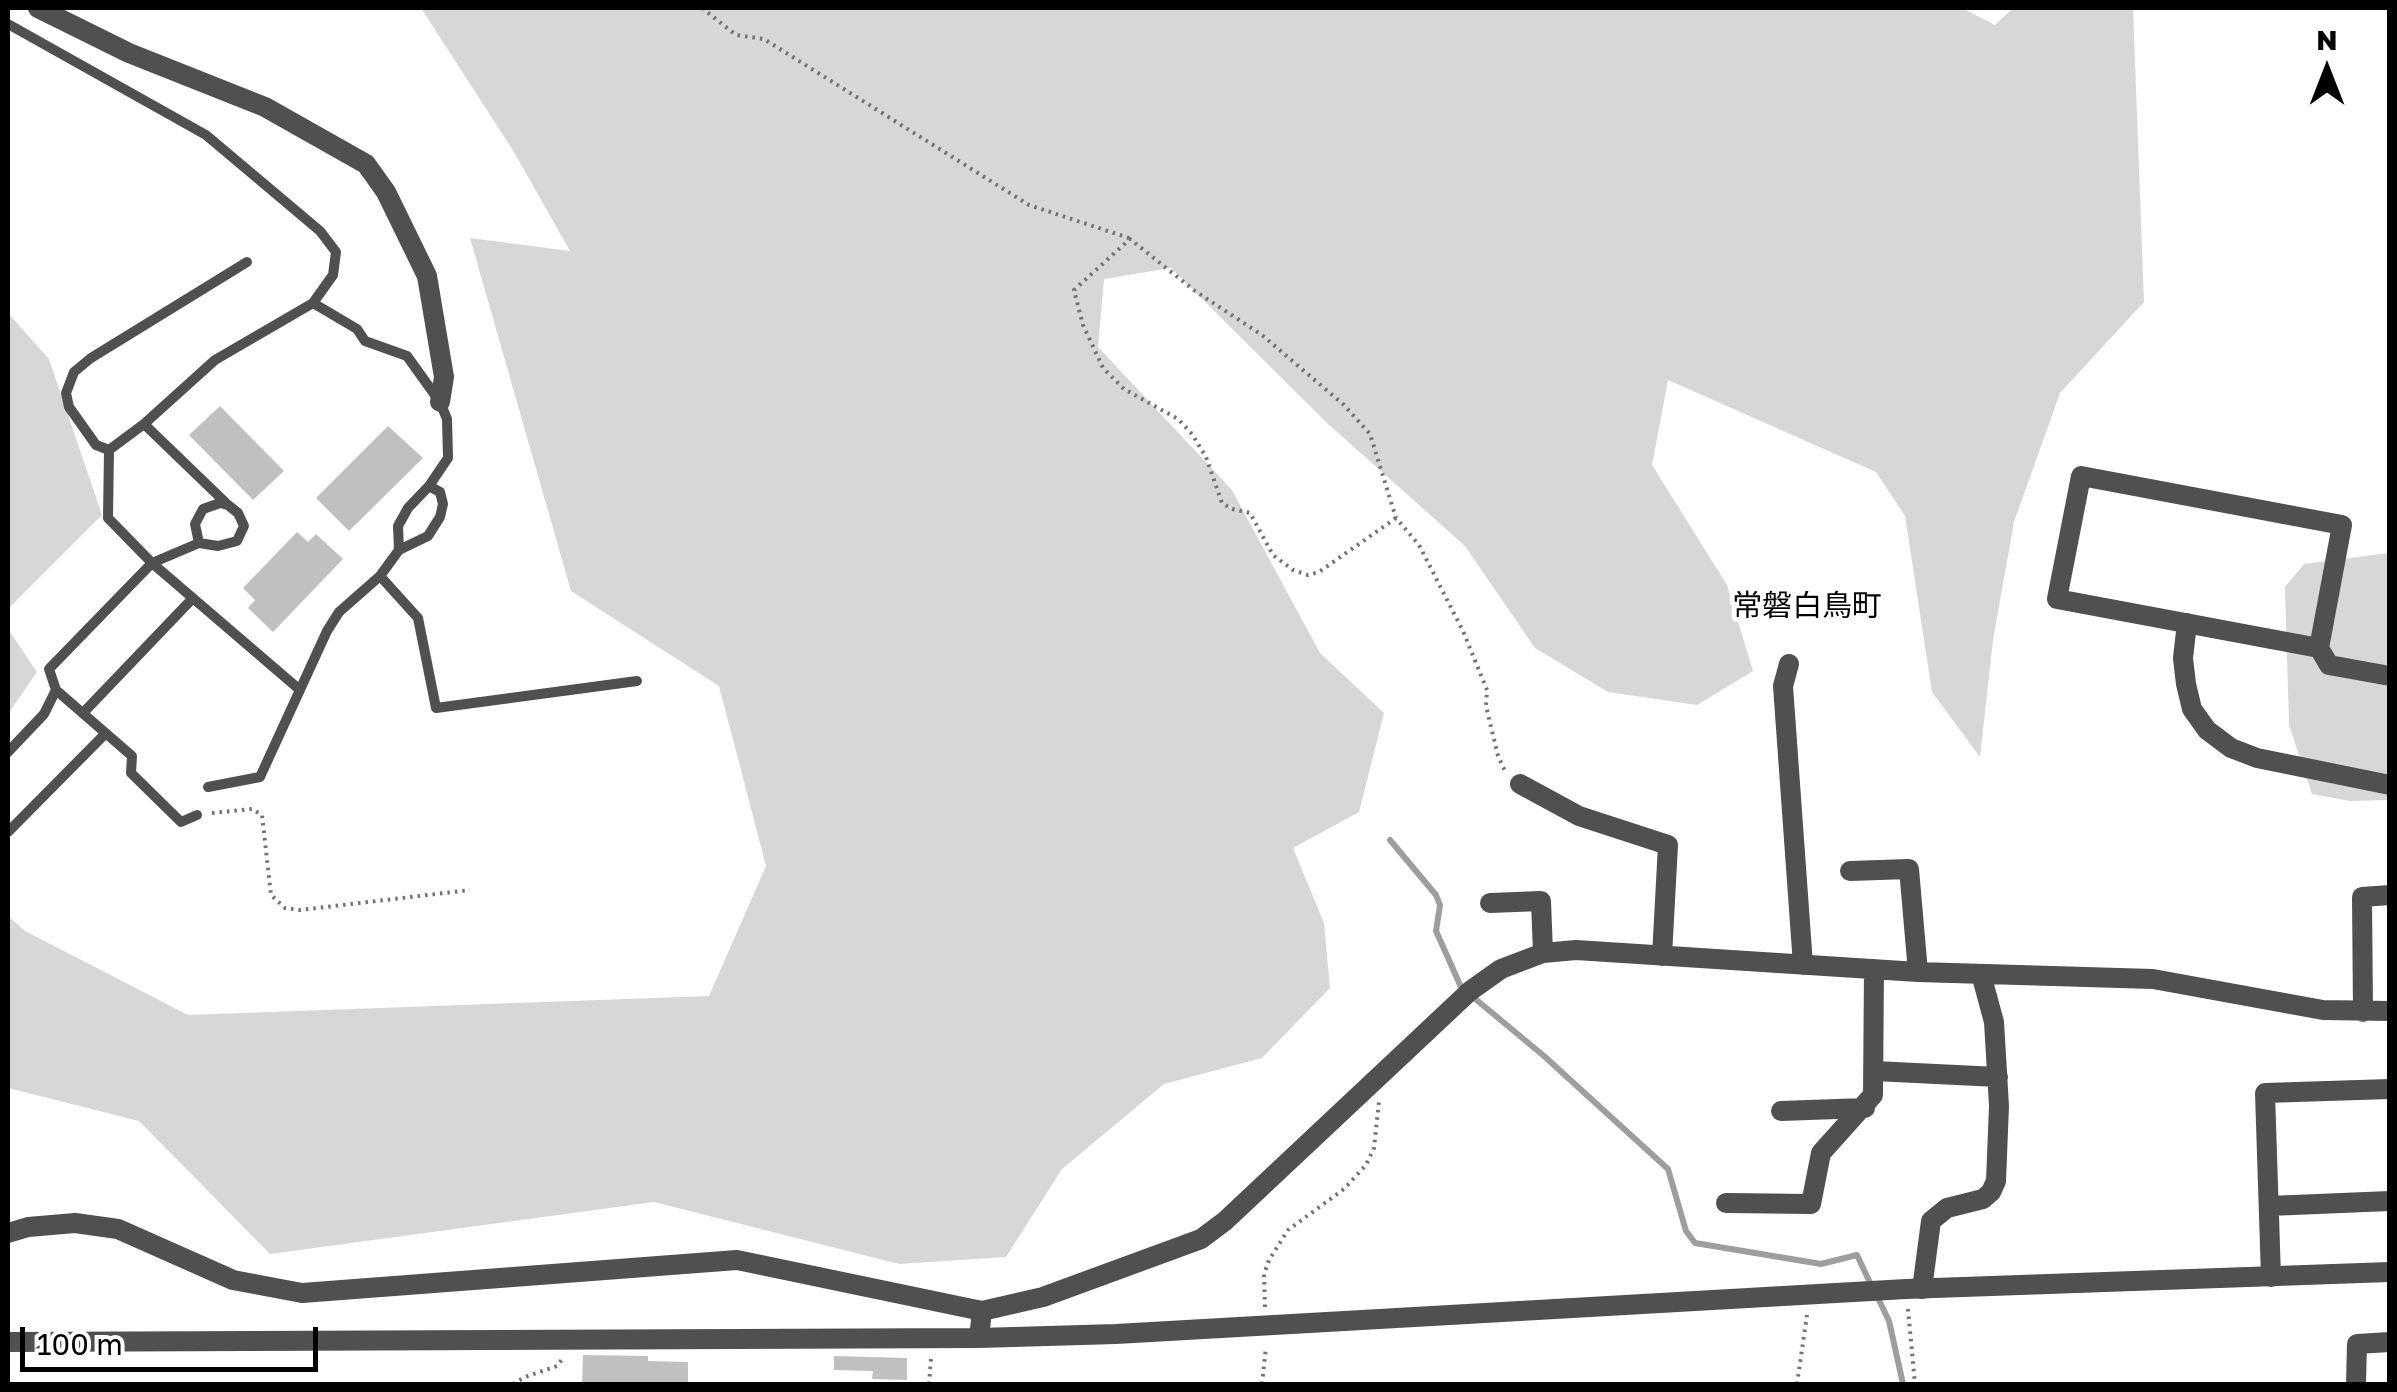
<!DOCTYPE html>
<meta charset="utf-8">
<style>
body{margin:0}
#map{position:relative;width:2397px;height:1392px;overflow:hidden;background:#fff;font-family:"Golos Text",sans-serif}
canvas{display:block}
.frame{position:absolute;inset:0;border:10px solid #000;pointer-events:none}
.north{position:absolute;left:2277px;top:20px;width:100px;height:100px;-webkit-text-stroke:8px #fff;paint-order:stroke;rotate:0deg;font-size:28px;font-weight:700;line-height:40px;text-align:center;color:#000}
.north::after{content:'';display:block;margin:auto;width:35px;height:45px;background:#000;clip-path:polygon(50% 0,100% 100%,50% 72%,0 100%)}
.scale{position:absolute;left:20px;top:1327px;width:298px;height:45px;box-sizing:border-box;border:5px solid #000;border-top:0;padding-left:12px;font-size:30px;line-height:35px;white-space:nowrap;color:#000;-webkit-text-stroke:8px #fff;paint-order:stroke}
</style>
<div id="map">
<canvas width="2397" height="1392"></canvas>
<div class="frame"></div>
<div class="north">N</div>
<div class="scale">100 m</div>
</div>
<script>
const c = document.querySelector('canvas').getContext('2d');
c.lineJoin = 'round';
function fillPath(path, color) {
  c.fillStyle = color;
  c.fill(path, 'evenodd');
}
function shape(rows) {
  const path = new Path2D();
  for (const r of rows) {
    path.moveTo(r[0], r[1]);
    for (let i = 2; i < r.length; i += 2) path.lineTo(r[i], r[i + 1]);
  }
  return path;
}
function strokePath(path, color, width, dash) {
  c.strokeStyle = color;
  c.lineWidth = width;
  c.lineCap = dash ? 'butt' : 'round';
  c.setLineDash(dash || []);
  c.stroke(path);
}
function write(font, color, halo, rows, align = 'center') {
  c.font = font + ' "Golos Text","Noto Sans JP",sans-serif';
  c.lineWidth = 10;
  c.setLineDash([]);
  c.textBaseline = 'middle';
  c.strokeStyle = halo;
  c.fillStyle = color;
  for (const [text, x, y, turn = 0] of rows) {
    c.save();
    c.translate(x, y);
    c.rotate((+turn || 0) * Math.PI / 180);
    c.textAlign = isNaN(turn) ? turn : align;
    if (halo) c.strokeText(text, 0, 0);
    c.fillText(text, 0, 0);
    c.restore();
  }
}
fillPath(shape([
 [421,8,1962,8,1995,25,2013,8,2133,8,2144,302,2060,393,2014,522,1993,640,1980,757,1932,692,1905,516,1876,472,1668,380,1652,465,1727,585,1753,671,1697,705,1608,692,1535,648,1465,546,1327,423,1171,268,1104,279,1098,347,1232,490,1320,653,1384,713,1359,812,1293,848,1324,923,1330,988,1262,1058,1164,1084,1062,1169,1006,1257,899,1264,654,1202,270,1254,139,1121,8,1088,8,916,25,931,188,1015,709,996,766,866,719,686,571,591,470,238,570,251,514,152],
 [8,313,49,359,102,515,8,609],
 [2389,553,2389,800,2350,801,2312,794,2289,725,2285,587,2304,564],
 [8,629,37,672,8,714]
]), '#d7d7d7');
strokePath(shape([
 [1390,840,1436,895,1440,905,1436,931,1461,987,1544,1056,1668,1169,1686,1231,1695,1243,1821,1264,1857,1255,1871,1285],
 [1877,1296,1889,1321,1903,1384]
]), '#9e9e9e', 6);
fillPath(shape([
 [220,406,284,471,253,500,189,435],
 [388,426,423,458,349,531,316,498],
 [297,532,308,542,316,534,343,559,273,632,248,608,255,600,243,588],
 [583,1355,648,1356,648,1361,688,1362,688,1384,582,1384],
 [834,1356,907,1358,907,1380,872,1379,873,1371,834,1370]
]), '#c0c0c0');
strokePath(shape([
 [702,8,736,35,764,39,1029,205,1129,238],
 [1396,518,1319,572,1308,575,1293,570,1273,555,1250,513,1232,509,1222,503,1206,457,1192,434,1178,419,1124,389,1103,368,1083,325,1074,290,1130,239,1195,291,1262,335,1344,405,1370,434,1396,518,1419,545,1463,631,1487,690,1486,706,1498,756,1505,771],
 [212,813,252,809,262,815,271,895,285,908,300,910,470,890],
 [1265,1307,1264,1274,1269,1260,1288,1230,1344,1189,1366,1165,1374,1148,1379,1102],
 [1908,1309,1915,1384],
 [513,1384,525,1377,557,1366,563,1358],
 [929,1384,931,1359],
 [1262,1384,1266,1347],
 [1797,1384,1807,1315]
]), '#727272', 4, [2.5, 5]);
strokePath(shape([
 [8,24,206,135,320,231,336,252,333,275,313,303,215,360,144,424,109,450],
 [313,303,357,329,365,341,407,356,440,402,447,419,448,458,429,486],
 [144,424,226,503],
 [109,450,108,518,152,563,300,690],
 [109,450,96,445,69,407,66,393,74,372,91,358,247,262],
 [380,576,418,618,436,708,637,681],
 [56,690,132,756,131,773,181,822,197,815],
 [83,713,193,598],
 [8,752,44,714,56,690,49,669,152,563,199,543,218,546,237,541,244,526,238,513,228,505,220,503,203,509,195,524,199,543],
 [208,787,260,777,327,631,339,612,380,576,399,550,398,526,408,508,429,486,440,492,443,504,440,517,428,536,399,550],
 [8,832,104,735]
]), '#505050', 10);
strokePath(shape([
 [38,8,129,53,265,107,366,164,386,192,427,276,444,377,440,402],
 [2187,623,2183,658,2186,684,2192,709,2207,730,2231,748,2257,758,2390,785],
 [2319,648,2057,599,2081,476,2342,525,2319,648,2329,665,2390,676],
 [1789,664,1783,686,1803,965],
 [1520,784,1579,816,1668,845,1662,956],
 [1850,871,1909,869,1918,972],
 [1490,903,1541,901,1543,953],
 [2363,1012,2362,897,2390,895],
 [1874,1071,1998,1077],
 [1781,1111,1865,1108],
 [1726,1203,1811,1204,1821,1153,1873,1095,1874,969],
 [2269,1206,2390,1201],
 [8,1233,28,1227,75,1223,118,1229,233,1280,302,1293,737,1260,982,1311],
 [2271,1277,2265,1093,2390,1089],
 [1922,1289,1931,1221,1947,1208,1983,1199,1991,1192,1996,1181,1999,1106,1994,1022,1981,974],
 [979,1338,982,1311,1043,1297,1201,1239,1225,1221,1470,991,1501,969,1543,953,1576,950,1918,972,2153,979,2323,1010,2390,1011],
 [2356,1384,2357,1344,2390,1342]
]), '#505050', 20);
strokePath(shape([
 [8,1342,979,1338,1116,1334,1906,1289,2390,1272]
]), '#505050', 20);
write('30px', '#000', '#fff', [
 ["常磐白鳥町",1807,606]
]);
</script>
